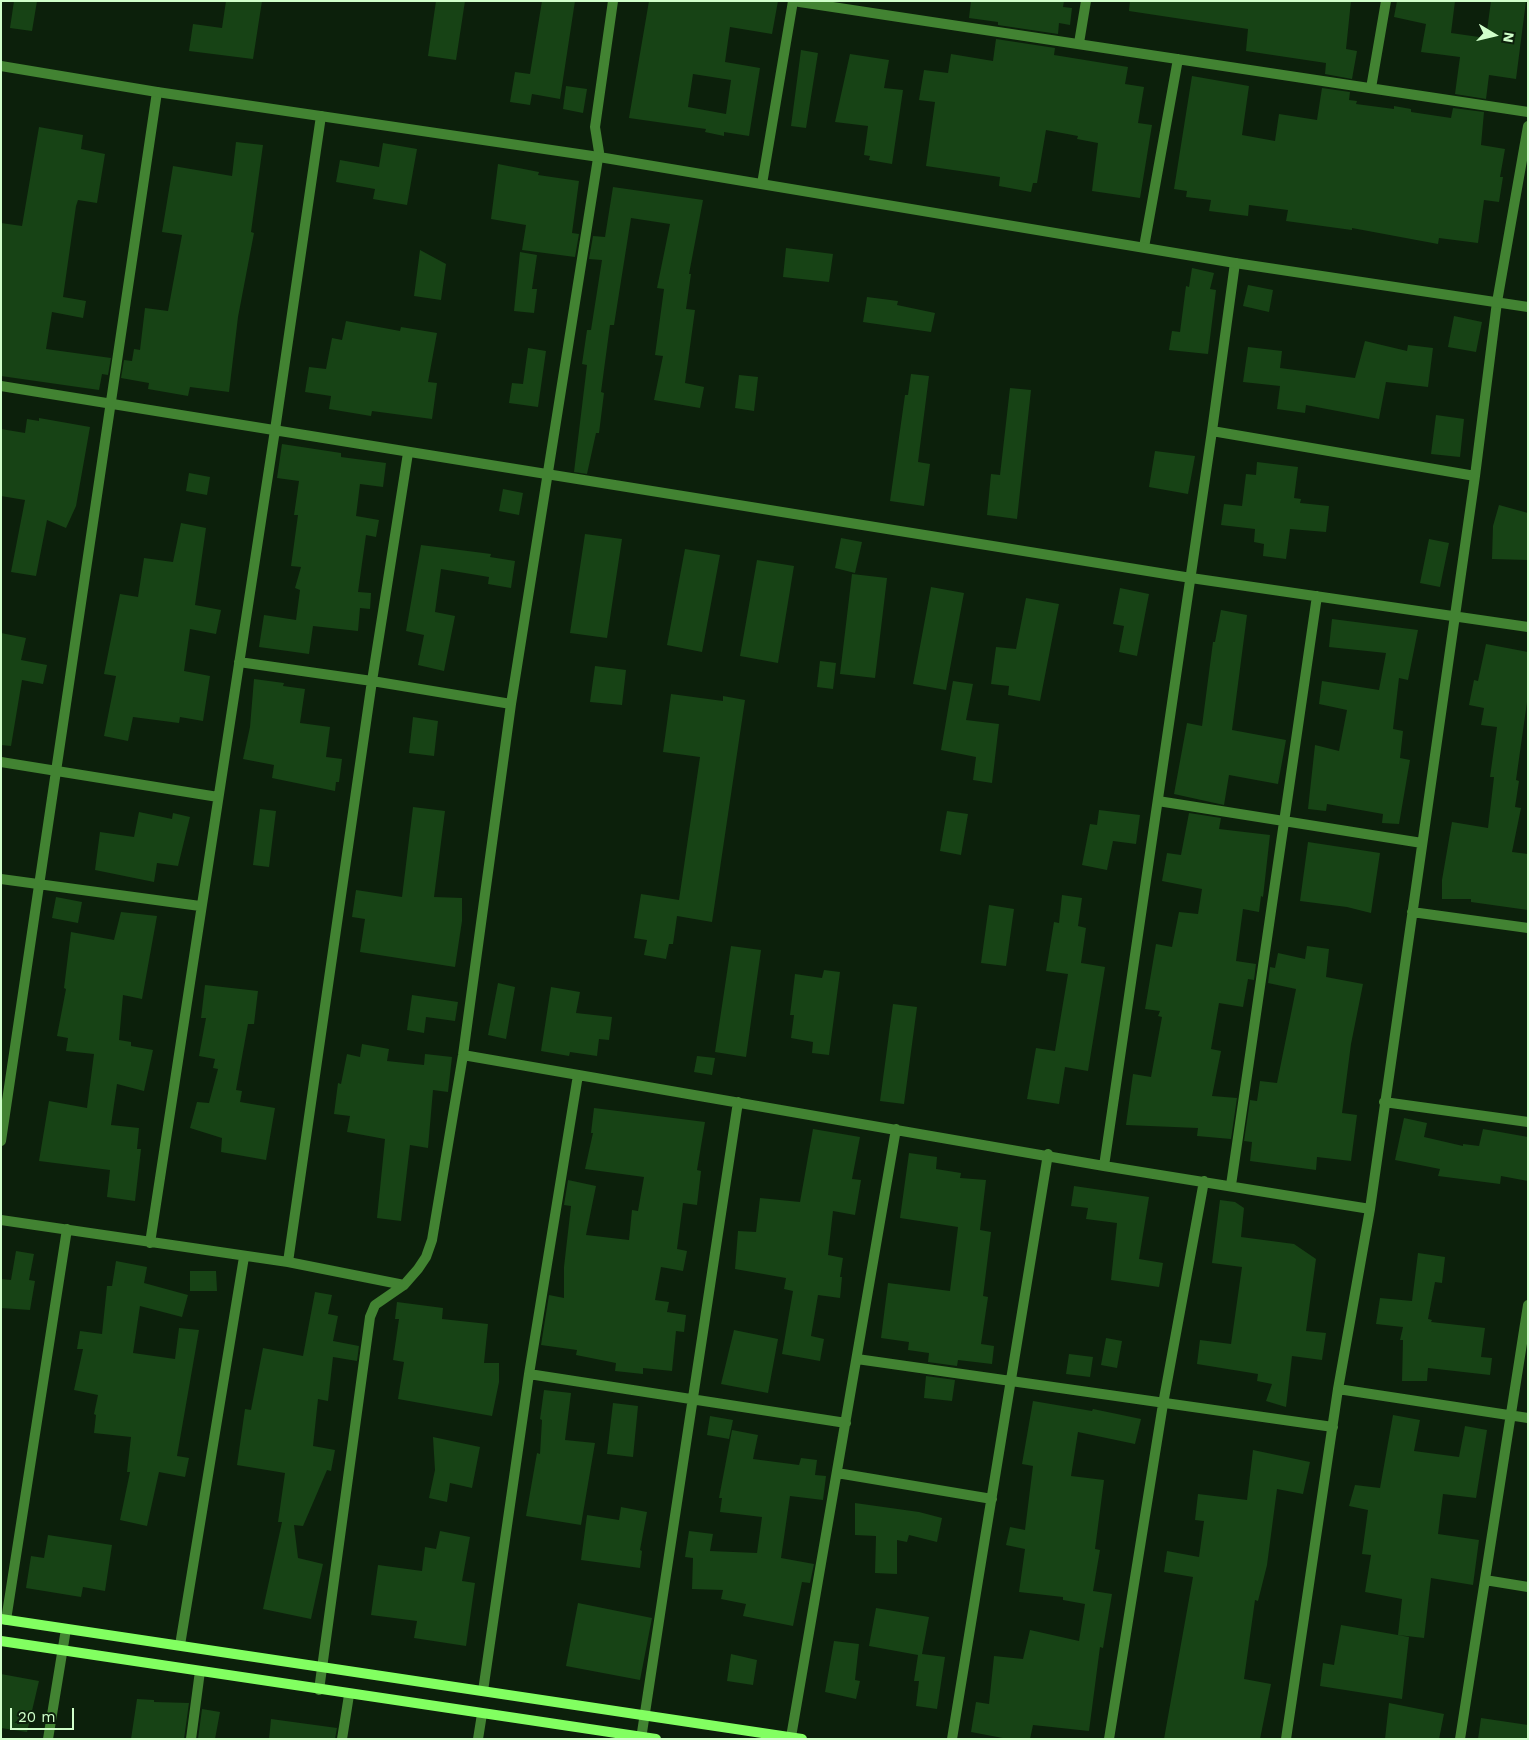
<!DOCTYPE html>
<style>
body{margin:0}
#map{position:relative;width:1529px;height:1740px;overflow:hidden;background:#0c200b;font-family:"Work Sans",sans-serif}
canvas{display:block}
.frame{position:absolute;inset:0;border:2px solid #d0ffca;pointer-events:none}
.north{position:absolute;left:1469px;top:10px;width:50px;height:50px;-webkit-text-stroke:4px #0c200b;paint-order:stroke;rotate:99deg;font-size:14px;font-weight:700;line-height:20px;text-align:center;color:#d0ffca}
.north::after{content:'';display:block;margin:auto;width:18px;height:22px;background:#d0ffca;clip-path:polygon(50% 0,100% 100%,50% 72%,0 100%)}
.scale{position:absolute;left:10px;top:1708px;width:64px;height:22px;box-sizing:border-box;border:2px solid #d0ffca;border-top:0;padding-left:6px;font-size:15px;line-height:18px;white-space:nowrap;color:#d0ffca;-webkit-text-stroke:4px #0c200b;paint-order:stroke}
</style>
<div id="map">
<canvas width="1529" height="1740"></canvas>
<div class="frame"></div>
<div class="north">N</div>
<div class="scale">20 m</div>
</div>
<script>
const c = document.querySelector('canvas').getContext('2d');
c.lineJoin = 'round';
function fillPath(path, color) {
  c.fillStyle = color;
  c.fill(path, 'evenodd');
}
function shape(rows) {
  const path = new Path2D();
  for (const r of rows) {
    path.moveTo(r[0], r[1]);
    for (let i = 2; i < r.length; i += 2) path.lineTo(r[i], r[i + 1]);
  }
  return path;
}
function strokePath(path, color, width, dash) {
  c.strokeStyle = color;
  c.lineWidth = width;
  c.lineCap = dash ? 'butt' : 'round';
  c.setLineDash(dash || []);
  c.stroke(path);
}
fillPath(shape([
 [14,1,37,1,32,31,10,28],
 [226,1,262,1,253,59,189,51,193,24,222,28],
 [436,1,465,1,456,60,428,56],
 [542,1,575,1,560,99,532,94,530,105,510,102,515,72,530,74],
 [649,1,778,1,772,34,730,27,725,62,760,68,749,136,724,132,724,136,705,132,706,129,629,118],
 [693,74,731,80,726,114,688,107],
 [971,1,1064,1,1063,7,1072,8,1070,25,1059,23,1058,34,998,25,998,22,969,18],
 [1130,1,1351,1,1346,49,1357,51,1352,79,1325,74,1326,63,1246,51,1248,29,1129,11],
 [1397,1,1455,1,1451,33,1486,38,1491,1,1526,1,1516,79,1489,75,1486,99,1455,94,1460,57,1421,52,1426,24,1394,17],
 [996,39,1055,48,1054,55,1128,67,1125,84,1144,87,1138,123,1152,125,1140,198,1092,191,1098,143,1077,139,1078,136,1046,130,1037,183,1033,183,1031,192,999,186,1000,177,926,166,935,102,919,100,924,70,948,73,951,54,993,61],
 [801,50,818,53,806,128,791,126],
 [850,54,889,60,884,88,903,90,892,164,869,160,870,156,864,155,868,126,835,122],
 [1192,76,1249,86,1242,135,1275,141,1279,114,1317,120,1322,88,1350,92,1349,100,1357,101,1356,104,1394,109,1394,106,1411,109,1411,112,1451,118,1453,108,1484,112,1481,145,1505,149,1500,177,1503,177,1499,202,1484,200,1478,243,1439,238,1438,244,1352,228,1352,230,1286,221,1288,210,1249,205,1248,216,1209,211,1211,200,1186,197,1187,191,1174,189],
 [566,86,587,89,583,113,563,109],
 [39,127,83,135,81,149,105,154,97,203,78,200,76,206,63,297,86,301,83,318,52,312,46,349,111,358,108,375,102,374,99,390,1,376,1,223,22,226],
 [236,142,263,145,251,232,254,233,238,317,229,392,190,387,188,396,148,389,149,383,121,378,124,360,132,361,134,349,140,350,145,308,168,311,182,235,162,232,173,166,232,176],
 [383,143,417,149,407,205,373,199,375,189,336,182,340,160,379,167],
 [498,164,539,172,538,175,579,181,572,233,579,234,575,257,522,250,526,225,491,219],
 [613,187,703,200,689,274,691,274,686,309,695,310,685,383,704,387,700,408,654,400,663,356,655,355,664,289,657,288,670,224,631,218,614,325,610,325,601,392,604,393,599,433,596,433,587,474,574,472,587,365,582,364,587,330,591,330,602,260,589,259,593,236,605,237],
 [786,248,833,254,829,282,783,277],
 [420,250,446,264,441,300,414,296],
 [520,252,537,255,532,289,537,289,534,313,514,311],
 [1192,268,1214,273,1210,289,1216,290,1208,354,1169,350,1172,331,1180,332,1186,286,1189,287],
 [1248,285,1273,290,1269,312,1243,306],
 [867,297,898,301,897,305,935,313,931,332,863,322],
 [1454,316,1482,322,1476,352,1448,347],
 [346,321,400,331,401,327,437,333,428,382,437,383,432,419,372,411,371,416,329,409,331,396,305,392,309,367,326,369,332,338,342,340],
 [1365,341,1407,351,1408,345,1433,348,1428,387,1386,382,1379,419,1306,405,1305,413,1277,409,1280,386,1243,382,1248,347,1282,351,1280,368,1355,378],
 [528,348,546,351,538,407,509,403,512,383,523,384],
 [911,374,929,376,918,462,930,464,924,506,890,501,905,395,908,395],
 [739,375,758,377,754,411,735,408],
 [1010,388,1031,390,1017,519,987,515,991,474,1000,475],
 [1436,415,1464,419,1460,457,1431,454],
 [39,418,90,427,76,506,66,528,47,520,36,576,11,572,25,500,1,496,1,429,25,433,27,419,39,421],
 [282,444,341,453,341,457,386,463,383,487,360,484,356,516,379,520,376,537,366,535,358,592,371,593,370,609,360,608,358,631,313,626,309,654,259,647,264,615,296,620,300,590,295,588,301,567,291,566,298,515,294,515,299,481,277,478],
 [1155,451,1195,456,1188,494,1149,487],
 [1257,462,1298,467,1294,498,1301,499,1300,503,1329,506,1326,532,1290,529,1286,559,1263,556,1264,544,1254,542,1255,529,1221,525,1224,504,1242,506,1246,474,1256,475],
 [189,473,210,477,207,495,186,491],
 [503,489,523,493,519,515,499,511],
 [1499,505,1528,513,1528,560,1492,559,1493,526],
 [181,523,206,528,195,605,221,610,216,634,190,629,184,671,210,676,203,721,180,717,179,723,133,717,128,741,104,736,116,676,104,674,120,594,138,597,144,558,173,562],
 [585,534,622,539,607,638,570,633],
 [841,538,862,542,855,573,835,568],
 [1429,539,1449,543,1440,587,1420,583],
 [421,545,491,554,490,557,515,561,511,588,488,584,489,577,441,569,435,612,455,616,444,671,418,665,424,635,406,631],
 [685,549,720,555,702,652,667,645],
 [757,560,794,566,778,663,740,656],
 [852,574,887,578,875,678,840,674],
 [931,587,964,593,946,690,913,684],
 [1120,588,1149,594,1137,656,1119,652,1124,626,1113,624],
 [1026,598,1059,604,1040,701,1008,695,1009,686,991,684,996,647,1016,649],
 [1221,610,1247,615,1232,730,1286,740,1278,784,1229,775,1224,805,1174,794,1187,723,1202,726,1213,642,1215,642],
 [1332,619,1418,630,1408,680,1399,678,1393,729,1403,731,1400,758,1410,760,1399,824,1382,823,1383,814,1327,804,1326,811,1308,809,1315,745,1339,751,1347,710,1319,704,1322,681,1379,690,1386,653,1329,647],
 [1,633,26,638,21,660,47,665,43,684,22,680,11,746,1,745],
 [1486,644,1528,652,1528,695,1516,780,1519,781,1515,807,1521,808,1512,852,1528,854,1528,910,1471,902,1471,899,1442,899,1442,880,1452,822,1488,828,1494,777,1490,777,1497,727,1481,725,1484,708,1469,705,1474,680,1478,681],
 [820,661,836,663,833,689,817,687],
 [595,666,626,670,622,705,590,702],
 [254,679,284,683,283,686,305,689,300,723,330,727,326,757,342,759,339,782,336,782,335,791,272,778,274,765,243,759,250,727],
 [953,681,973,684,966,720,999,724,992,783,973,780,976,757,941,750],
 [671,694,723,701,723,696,745,700,712,922,677,916,673,944,669,944,666,959,644,955,647,940,634,938,641,894,679,900,700,757,663,752],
 [413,717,438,721,434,756,409,753],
 [413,807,445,811,434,897,462,898,462,921,455,967,360,952,365,919,352,917,356,890,402,897],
 [260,809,276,811,269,867,253,865],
 [1099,810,1140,815,1136,844,1113,841,1107,870,1082,865,1090,824,1097,825],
 [947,811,968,814,961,855,940,851],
 [139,812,172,819,173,813,190,817,178,866,157,863,154,882,95,870,100,832,134,837],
 [1189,813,1221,818,1219,829,1270,835,1263,897,1261,896,1259,912,1243,909,1236,961,1256,964,1254,980,1248,979,1243,1007,1219,1003,1211,1049,1221,1051,1212,1096,1237,1098,1231,1139,1197,1136,1198,1128,1126,1125,1133,1074,1151,1077,1162,1017,1158,1016,1160,1011,1145,1009,1156,944,1172,947,1179,912,1198,914,1202,889,1162,881,1167,853,1181,855],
 [1308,842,1380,853,1371,913,1347,907,1300,901],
 [1062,895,1082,898,1078,926,1086,928,1081,963,1105,967,1088,1071,1065,1067,1059,1104,1027,1099,1036,1048,1055,1051,1068,974,1046,971,1054,922,1059,923],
 [56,897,82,902,78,923,52,918],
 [989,905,1014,909,1006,966,981,963],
 [121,912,157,916,142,999,123,995,119,1040,131,1042,131,1046,153,1050,144,1091,117,1084,111,1125,139,1128,137,1149,141,1149,135,1201,107,1197,110,1170,39,1161,49,1101,87,1108,94,1054,66,1051,68,1038,57,1036,66,989,64,988,71,932,114,940],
 [731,946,761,950,746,1057,715,1052],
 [1307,946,1329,949,1326,977,1363,984,1351,1044,1342,1113,1357,1115,1351,1161,1317,1157,1316,1170,1250,1161,1252,1142,1244,1141,1250,1100,1257,1101,1260,1081,1277,1083,1296,989,1268,983,1270,967,1275,968,1278,953,1305,959],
 [824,970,840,972,829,1055,812,1053,813,1042,791,1038,794,1015,790,1015,795,974,822,978],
 [498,983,515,987,506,1039,488,1035],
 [205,985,258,991,254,1024,248,1024,236,1090,242,1091,240,1102,275,1108,266,1160,221,1152,222,1138,190,1128,197,1102,209,1103,218,1069,213,1068,215,1059,199,1056,206,1018,201,1018],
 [551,987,580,992,576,1013,612,1017,609,1040,599,1039,597,1056,570,1052,569,1056,541,1051],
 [412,995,458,1002,455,1021,426,1017,424,1033,407,1030],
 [893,1004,917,1007,904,1104,880,1101],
 [362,1044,389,1049,387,1061,424,1065,425,1054,452,1057,448,1092,433,1090,428,1148,410,1145,401,1221,377,1218,385,1139,347,1132,350,1116,334,1114,338,1083,341,1084,347,1054,360,1057],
 [697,1056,715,1058,712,1075,694,1072],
 [594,1108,705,1122,697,1170,701,1171,697,1205,683,1203,677,1249,687,1251,683,1271,661,1267,655,1300,669,1302,667,1312,686,1315,684,1332,676,1331,672,1371,643,1368,643,1374,615,1371,616,1363,576,1355,577,1350,541,1345,549,1295,564,1298,564,1267,571,1206,564,1205,568,1180,596,1186,586,1235,629,1240,632,1210,638,1211,644,1177,585,1169,593,1133,591,1133],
 [1404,1118,1427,1123,1424,1137,1463,1146,1463,1144,1479,1146,1483,1129,1528,1137,1528,1181,1501,1176,1500,1184,1438,1176,1440,1169,1395,1160],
 [813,1129,860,1137,852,1179,861,1180,855,1215,833,1211,828,1255,843,1258,840,1277,842,1277,840,1298,818,1295,811,1336,824,1339,820,1361,782,1354,793,1291,784,1289,786,1278,735,1269,738,1231,756,1232,760,1198,800,1202],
 [909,1153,937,1157,936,1169,961,1173,960,1178,986,1180,980,1230,991,1232,983,1296,988,1297,981,1344,994,1346,992,1364,958,1360,957,1366,928,1362,929,1353,908,1350,909,1342,881,1338,888,1283,950,1291,958,1227,900,1218],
 [1074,1186,1149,1197,1139,1259,1163,1263,1159,1287,1111,1280,1117,1223,1086,1219,1088,1208,1071,1206],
 [1220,1200,1235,1202,1244,1208,1241,1237,1294,1244,1316,1259,1306,1331,1326,1333,1322,1360,1292,1356,1286,1407,1266,1401,1272,1384,1257,1381,1258,1374,1197,1364,1200,1340,1231,1344,1242,1267,1212,1263],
 [16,1251,34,1254,29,1280,35,1281,30,1310,1,1308,1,1279,11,1280],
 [1418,1253,1445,1257,1442,1283,1435,1282,1428,1319,1432,1320,1431,1322,1485,1328,1481,1357,1492,1358,1490,1375,1428,1368,1427,1381,1402,1381,1403,1340,1400,1340,1403,1327,1376,1324,1380,1298,1412,1301],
 [116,1261,147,1267,144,1283,188,1295,182,1317,140,1306,133,1353,175,1359,179,1328,199,1330,177,1456,189,1458,185,1477,159,1472,147,1526,120,1520,130,1472,127,1472,131,1437,94,1433,96,1415,94,1414,98,1395,74,1390,83,1349,77,1349,80,1331,102,1334,107,1286,112,1286],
 [190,1271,216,1271,217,1291,190,1291],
 [315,1292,332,1295,328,1314,338,1316,333,1341,359,1346,357,1361,333,1357,328,1401,318,1399,313,1446,335,1450,331,1471,327,1470,303,1526,294,1525,298,1558,323,1564,311,1619,263,1609,282,1522,278,1522,285,1473,237,1465,245,1409,251,1410,263,1348,303,1356],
 [397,1302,443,1308,442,1319,488,1324,484,1363,499,1363,499,1382,492,1416,398,1399,404,1362,393,1360,399,1319,395,1319],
 [734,1330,778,1339,768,1393,721,1384],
 [1106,1338,1122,1341,1117,1368,1101,1365],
 [1069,1354,1093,1357,1090,1377,1066,1374],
 [926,1376,955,1380,952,1401,924,1398],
 [544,1390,571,1393,565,1440,595,1443,581,1525,526,1516,537,1453,540,1454,542,1420,540,1419],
 [1033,1401,1092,1411,1093,1409,1141,1419,1135,1444,1078,1432,1071,1476,1104,1480,1095,1549,1100,1550,1093,1591,1112,1594,1103,1648,1100,1647,1089,1731,1033,1725,1030,1739,1008,1739,971,1732,976,1702,989,1704,994,1656,1023,1659,1030,1630,1079,1641,1085,1604,1063,1600,1063,1597,1019,1592,1025,1549,1006,1545,1010,1527,1025,1530,1033,1466,1022,1464],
 [613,1403,638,1406,633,1457,607,1454],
 [1393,1415,1420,1420,1414,1451,1459,1457,1465,1426,1487,1430,1476,1498,1443,1494,1438,1534,1479,1540,1473,1585,1431,1578,1424,1638,1398,1635,1402,1599,1365,1592,1371,1555,1362,1554,1368,1510,1349,1506,1355,1485,1380,1488],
 [710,1416,733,1420,729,1439,707,1435],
 [732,1430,758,1435,753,1459,799,1465,801,1458,817,1460,815,1475,826,1476,823,1500,790,1496,781,1558,814,1564,810,1583,802,1582,793,1626,743,1616,746,1604,721,1599,723,1590,692,1589,693,1558,685,1557,689,1531,713,1534,710,1551,757,1553,762,1517,720,1512,722,1498,719,1498],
 [433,1437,480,1447,472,1488,450,1483,447,1502,429,1498,435,1470],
 [1253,1450,1310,1462,1303,1494,1277,1489,1267,1565,1258,1601,1255,1600,1244,1679,1271,1684,1260,1739,1164,1739,1193,1577,1164,1572,1167,1551,1199,1557,1204,1521,1195,1520,1198,1494,1247,1500],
 [855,1503,919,1512,942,1518,937,1542,909,1535,907,1542,897,1540,897,1574,875,1573,876,1536,855,1535],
 [621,1507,647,1512,640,1550,642,1551,640,1568,581,1560,587,1515,619,1520],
 [440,1531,470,1537,462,1581,475,1583,466,1646,414,1638,417,1621,371,1615,378,1565,422,1571,425,1547,436,1549],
 [48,1535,112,1545,105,1591,83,1587,81,1597,26,1588,31,1556,44,1558],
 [578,1603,652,1618,640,1680,566,1666],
 [876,1608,929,1617,922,1654,945,1657,937,1709,916,1706,919,1681,914,1681,918,1655,869,1646],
 [1341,1625,1409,1637,1402,1699,1320,1686,1323,1663,1334,1665],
 [834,1641,859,1644,855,1680,860,1681,856,1699,825,1692],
 [731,1654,757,1660,753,1685,727,1681],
 [1,1674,39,1681,27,1732,1,1728],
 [137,1699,154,1700,154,1702,189,1703,184,1739,131,1739],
 [1389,1703,1444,1714,1439,1739,1385,1739],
 [202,1709,220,1712,215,1739,198,1739],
 [1481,1718,1528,1725,1528,1739,1478,1739],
 [271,1719,337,1728,335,1739,269,1739]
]), '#174315');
strokePath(shape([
 [793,1,1528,112],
 [1079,43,1086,1],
 [1371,88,1386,1],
 [762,184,793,1],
 [1144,247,1178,59],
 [1,386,1191,578,1528,627],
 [1212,431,1475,476],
 [239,662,372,681,511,704],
 [1,762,218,797],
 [1158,801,1422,843],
 [1,879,200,906],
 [1412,912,1528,928],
 [463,1055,1104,1166,1370,1209],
 [1384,1102,1528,1122],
 [1,1141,157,92],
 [1104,1166,1212,431,1235,263],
 [1231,1185,1317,596],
 [1,1220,288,1262,404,1285],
 [150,1243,275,430,321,116],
 [288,1262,372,681,408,453],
 [857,1359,1333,1427],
 [529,1374,846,1423],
 [1338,1389,1528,1418],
 [837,1473,992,1499],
 [1485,1580,1528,1587],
 [6,1620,67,1229],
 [180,1645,244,1257],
 [319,1690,370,1317,375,1305,404,1285,418,1269,426,1257,432,1240,463,1055,511,704,599,152,595,127,613,1],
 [483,1691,529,1374,578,1075],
 [791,1737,896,1129],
 [48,1739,66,1629],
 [191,1739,200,1671],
 [342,1739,349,1695],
 [478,1739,482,1714],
 [641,1739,738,1102],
 [952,1739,1048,1154],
 [1109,1739,1163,1404,1204,1181],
 [1286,1739,1338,1389,1370,1209,1475,476,1497,302,1528,126],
 [1460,1739,1528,1305]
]), '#428332', 10);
strokePath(shape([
 [1,66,157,92,599,157,1235,263,1528,307]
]), '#428332', 10);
strokePath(shape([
 [1,1619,802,1739],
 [1,1641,656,1739]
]), '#82ff61', 10);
</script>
